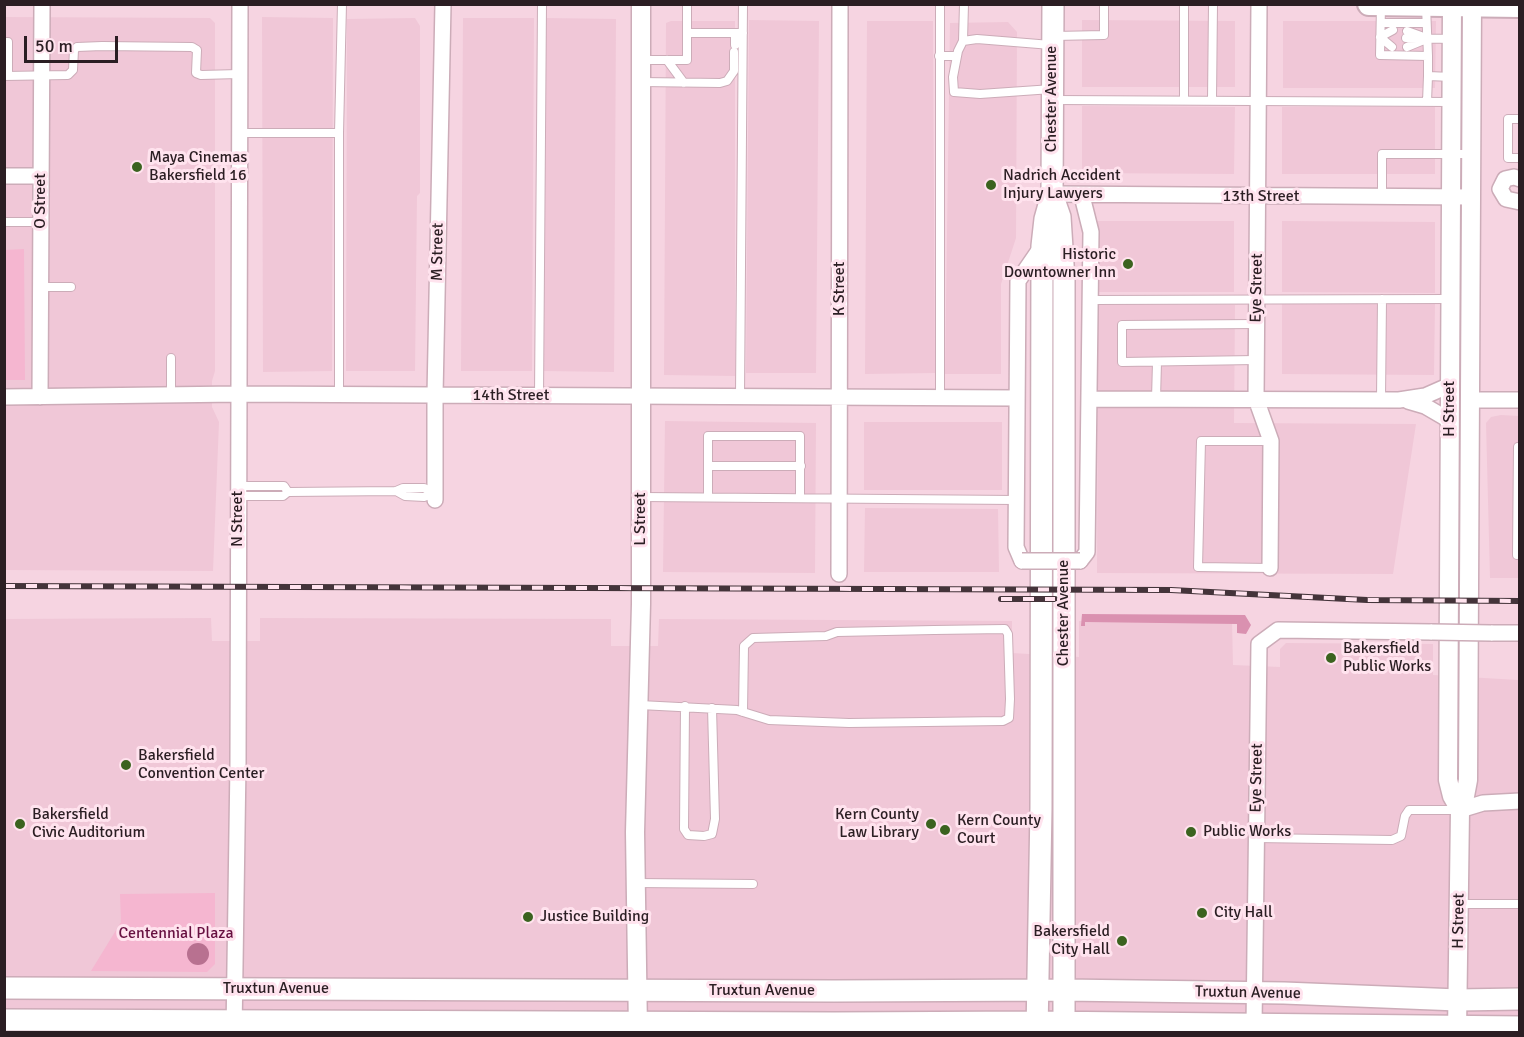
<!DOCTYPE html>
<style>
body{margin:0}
#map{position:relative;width:1524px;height:1037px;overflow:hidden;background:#f6d4e1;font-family:Signika,sans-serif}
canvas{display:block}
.frame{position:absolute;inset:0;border:6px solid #2b1e23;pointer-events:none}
.scale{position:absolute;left:24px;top:36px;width:94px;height:27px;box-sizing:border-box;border:3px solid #2b1e23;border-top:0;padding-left:8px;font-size:18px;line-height:21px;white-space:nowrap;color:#2b1e23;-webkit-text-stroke:4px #ffe3ee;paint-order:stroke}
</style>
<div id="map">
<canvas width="1524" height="1037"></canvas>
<div class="frame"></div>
<div class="scale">50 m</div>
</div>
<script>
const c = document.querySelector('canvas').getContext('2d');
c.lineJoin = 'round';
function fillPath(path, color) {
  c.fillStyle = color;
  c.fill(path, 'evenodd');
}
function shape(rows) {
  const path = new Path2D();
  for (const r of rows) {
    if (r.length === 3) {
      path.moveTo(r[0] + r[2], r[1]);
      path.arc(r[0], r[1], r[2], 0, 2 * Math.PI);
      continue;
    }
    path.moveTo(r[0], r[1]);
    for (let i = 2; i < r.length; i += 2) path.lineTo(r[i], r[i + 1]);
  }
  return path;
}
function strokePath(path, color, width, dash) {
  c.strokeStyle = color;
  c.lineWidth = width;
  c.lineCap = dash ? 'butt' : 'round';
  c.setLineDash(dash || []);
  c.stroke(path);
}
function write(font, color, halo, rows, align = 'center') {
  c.font = font + ' Signika,sans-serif';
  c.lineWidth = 6;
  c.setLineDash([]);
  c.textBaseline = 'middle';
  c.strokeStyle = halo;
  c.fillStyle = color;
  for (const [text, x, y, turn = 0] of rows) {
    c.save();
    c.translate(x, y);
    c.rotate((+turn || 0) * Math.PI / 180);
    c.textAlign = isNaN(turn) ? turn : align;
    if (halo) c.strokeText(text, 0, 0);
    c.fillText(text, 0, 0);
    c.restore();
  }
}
fillPath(shape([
 [5,17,210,18,215,23,215,371,212,381,212,407,219,422,213,571,5,570],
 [262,17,333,18,332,371,263,372],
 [415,18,420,26,420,193,417,196,415,371,346,371,347,19],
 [463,18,534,18,532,371,461,371],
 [545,18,616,19,614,372,544,371],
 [749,20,819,21,816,373,746,373],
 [1082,20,1235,21,1235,87,1082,87],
 [671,21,735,21,735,376,664,375,666,23],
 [867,21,933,21,935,373,865,374],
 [1283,21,1436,21,1435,88,1283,88],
 [1008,22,1017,32,1016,238,1001,284,1001,374,945,374,950,23],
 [1082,106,1235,107,1234,174,1082,173],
 [1282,107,1435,107,1435,174,1282,174],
 [1098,221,1234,221,1234,292,1097,292],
 [1282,221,1435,222,1435,293,1282,292],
 [1282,304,1435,304,1434,375,1282,374],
 [1098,305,1235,305,1234,423,1416,424,1393,574,1097,573],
 [1501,415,1519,416,1519,578,1490,578,1486,423,1491,417],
 [665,421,816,423,815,573,663,572],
 [864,422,1002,422,1002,490,864,490],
 [865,508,998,509,999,572,864,572],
 [211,618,212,641,260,641,260,618,611,619,611,646,658,646,659,619,1012,621,1012,653,1079,657,1079,621,1232,621,1233,665,1280,667,1280,649,1286,643,1433,644,1433,675,1518,680,1519,678,1519,1032,5,1032,4,619]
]), '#f0c7d7');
fillPath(shape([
 [24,249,25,380,5,380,5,250],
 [215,893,215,964,207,972,91,971,121,922,120,894]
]), '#f5b6d0');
fillPath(shape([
 [1082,614,1245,615,1251,625,1246,634,1237,633,1237,624,1085,622,1085,626,1081,626]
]), '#da91b0');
fillPath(shape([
 [198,954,11]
]), '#b87190');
const service = shape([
 [940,4,940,397],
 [1184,4,1184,100],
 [1381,6,1380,55,1428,56,1428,76,1452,77],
 [1426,6,1428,56],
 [1381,23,1426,23],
 [1407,31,1421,36],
 [687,33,743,33],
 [735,33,735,45],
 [1054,36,1104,35,1104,4],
 [1380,37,1392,47],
 [1380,37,1393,30],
 [1406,38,1451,39],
 [963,41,964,4],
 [4,42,8,42,8,76],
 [1051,45,977,39,963,41,958,51,953,77,954,92,980,94,1052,89],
 [1407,47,1424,40],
 [939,56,957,56],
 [641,60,687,60,687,4],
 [667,60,684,83],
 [4,76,68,75,73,70,74,50,77,47,102,46,192,47,197,50,196,73,201,75,239,74],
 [641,82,720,83,727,81,734,71,734,52],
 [1054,100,1452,102],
 [1212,100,1213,4],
 [1427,102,1428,76],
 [1520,119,1508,119,1508,158,1520,158],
 [239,133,339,133],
 [1382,197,1382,154,1471,154],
 [4,222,40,222],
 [40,287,71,287],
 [1091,300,1450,299],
 [171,358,171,395],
 [1256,360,1122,362,1122,325,1256,324],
 [339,395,339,133,342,4],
 [539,396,542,4],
 [740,396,743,4],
 [1156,399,1157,362],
 [1381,399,1382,299],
 [708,466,801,466],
 [238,486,284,486,288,492,283,496,238,496],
 [396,491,405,496,424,497,435,493],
 [288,492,396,491,403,488,424,488,435,493],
 [642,497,1016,500],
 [708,497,708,436,800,436,800,498],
 [1517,555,1518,447],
 [1270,568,1198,567,1201,441,1271,441],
 [640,705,737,710,743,712,769,720,849,723,1003,721,1009,718,1010,699,1008,634,1005,629,934,630,837,632,826,636,753,638,744,646,743,712],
 [685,706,684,829,688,835,704,836,712,834,715,819,712,708],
 [1256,838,1392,840,1401,836,1405,816,1409,810,1458,810],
 [636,883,753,884],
 [1459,904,1520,904]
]);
const minor = shape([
 [1259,4,1256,399,1271,441,1270,568],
 [4,176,41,176],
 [1520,179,1514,177,1505,179,1500,189,1506,199,1520,202],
 [1052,194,1471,197],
 [4,397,238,394,1017,398],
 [40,397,42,4],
 [1090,399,1399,400,1425,396,1450,385],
 [1470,400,1520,400],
 [1408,401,1425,406,1449,420],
 [435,500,435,395,443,4],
 [1022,561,1016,547,1018,281,1042,246],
 [1080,561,1087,552,1091,232,1082,196],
 [839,574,840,4],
 [1491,633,1520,633],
 [1460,810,1483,803,1520,801],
 [1254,1025,1259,644,1278,630,1432,632],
 [234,1032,238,763,240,4]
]);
const tertiary = shape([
 [1452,4,1448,780,1452,796,1460,810],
 [638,1032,635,832,641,604,641,4],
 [1457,1032,1460,810,1465,796,1468,780,1472,4]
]);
const secondary = shape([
 [1052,194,1060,217,1064,280,1064,1032],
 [4,988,834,991,1064,990,1284,993,1458,1000,1520,999],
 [4,1020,834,1023,1037,1022,1520,1027],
 [1037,1032,1041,808,1042,246,1045,219,1052,194,1053,4]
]);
const primary = shape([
 [1369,4,1520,6]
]);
strokePath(service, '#ccacb8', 10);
strokePath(minor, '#ccacb8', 18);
strokePath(tertiary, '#ccacb8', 21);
strokePath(secondary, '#ccacb8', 24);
strokePath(primary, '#ccacb8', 26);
strokePath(service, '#fff', 8);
strokePath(minor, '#fff', 15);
strokePath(tertiary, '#fff', 18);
strokePath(secondary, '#fff', 21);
strokePath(primary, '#fff', 22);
const rail = shape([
 [4,586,1171,590,1367,600,1520,601],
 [1001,599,1055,599]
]);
strokePath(rail, '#44343a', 6);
strokePath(rail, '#ffe3ee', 4, [11]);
const minorBridge = shape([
 [1022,561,1080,561],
 [1432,632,1491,633]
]);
strokePath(minorBridge, '#ccacb8', 18, []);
strokePath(minorBridge, '#fff', 15);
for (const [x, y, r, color] of [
 [137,167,6,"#3b631f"],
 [991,185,6,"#3b631f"],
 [1128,264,6,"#3b631f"],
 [1331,658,6,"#3b631f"],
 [126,765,6,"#3b631f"],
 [20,824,6,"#3b631f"],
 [931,824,6,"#3b631f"],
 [945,830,6,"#3b631f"],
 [1191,832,6,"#3b631f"],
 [1202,913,6,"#3b631f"],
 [528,917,6,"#3b631f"],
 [1122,941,6,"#3b631f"]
]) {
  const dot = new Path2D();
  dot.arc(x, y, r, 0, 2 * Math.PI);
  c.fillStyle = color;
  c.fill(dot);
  strokePath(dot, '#ffe3ee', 2);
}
write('16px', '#2b1e23', '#ffe3ee', [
 ["Chester Avenue",1052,99,-90],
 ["13th Street",1261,197],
 ["O Street",41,201,-90],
 ["M Street",438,252,-89],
 ["Eye Street",1257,288,-89],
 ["K Street",840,289,-90],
 ["14th Street",511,396],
 ["H Street",1450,409,-90],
 ["N Street",238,519,-90],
 ["L Street",641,519,-90],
 ["Chester Avenue",1064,613,-90],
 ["Eye Street",1257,778,-89],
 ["H Street",1459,921,-89],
 ["Truxtun Avenue",276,989],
 ["Truxtun Avenue",762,991],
 ["Truxtun Avenue",1248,993,1]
]);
write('16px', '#2b1e23', '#ffe3ee', [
 ["Maya Cinemas",149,158],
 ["Bakersfield 16",149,176],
 ["Nadrich Accident",1003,176],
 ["Injury Lawyers",1003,194],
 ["Historic",1116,255,"right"],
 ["Downtowner Inn",1116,273,"right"],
 ["Bakersfield",1343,649],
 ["Public Works",1343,667],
 ["Bakersfield",138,756],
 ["Convention Center",138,774],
 ["Bakersfield",32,815],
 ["Civic Auditorium",32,833],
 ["Kern County",919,815,"right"],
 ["Law Library",919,833,"right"],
 ["Kern County",957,821],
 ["Court",957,839],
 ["Public Works",1203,832],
 ["City Hall",1214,913],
 ["Justice Building",540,917],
 ["Bakersfield",1110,932,"right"],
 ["City Hall",1110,950,"right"]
], 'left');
write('16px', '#671040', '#ffe3ee', [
 ["Centennial Plaza",176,934]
]);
</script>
